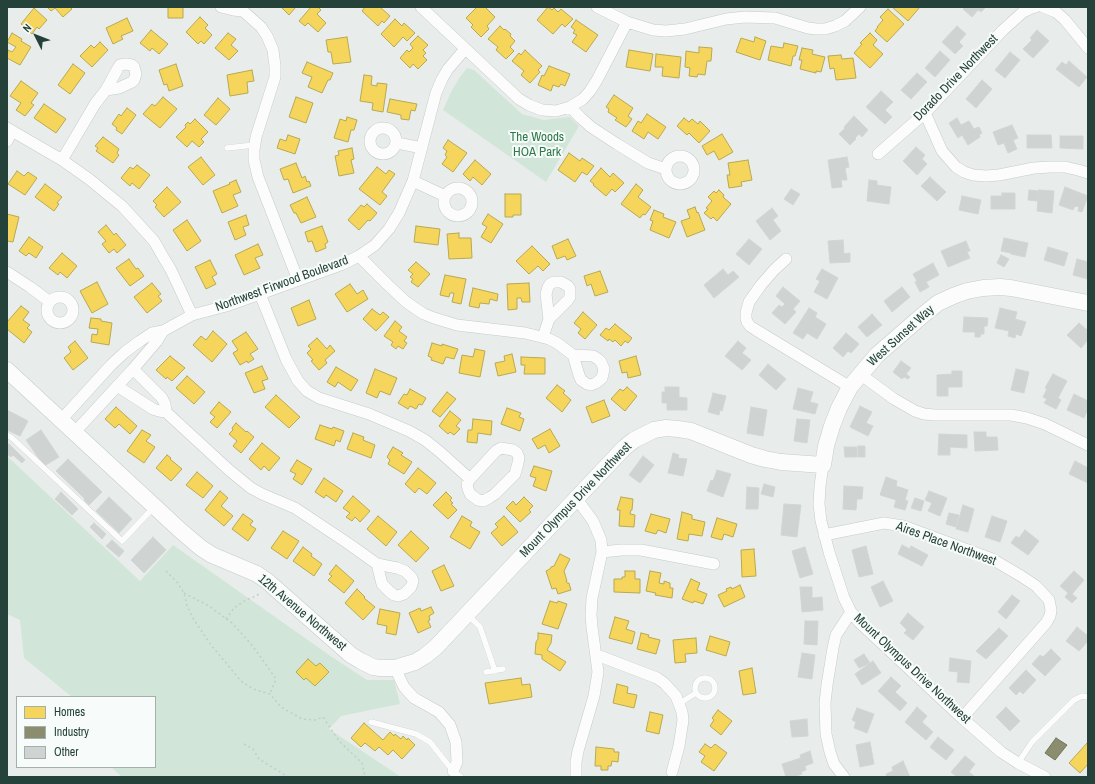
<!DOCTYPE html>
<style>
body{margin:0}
#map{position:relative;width:1095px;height:784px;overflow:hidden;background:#e8edeb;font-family:"Archivo Narrow",sans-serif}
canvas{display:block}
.frame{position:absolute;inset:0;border:8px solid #24423a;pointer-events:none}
.legend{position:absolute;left:16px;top:696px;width:140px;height:72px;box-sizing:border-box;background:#f7fbf9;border:1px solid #a3b1ad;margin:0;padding:5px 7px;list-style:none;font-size:12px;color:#24423a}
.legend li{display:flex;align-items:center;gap:8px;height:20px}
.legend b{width:20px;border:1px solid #a3b1ad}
.north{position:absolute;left:16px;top:16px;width:40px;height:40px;-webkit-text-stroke:3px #f7fbf9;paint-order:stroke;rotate:312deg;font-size:11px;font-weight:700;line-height:16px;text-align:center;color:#24423a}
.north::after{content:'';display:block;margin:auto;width:14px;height:18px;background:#24423a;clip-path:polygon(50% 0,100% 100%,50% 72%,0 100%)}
</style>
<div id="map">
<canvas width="1095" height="784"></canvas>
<div class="frame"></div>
<ul class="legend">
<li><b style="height:11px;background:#f6d55c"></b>Homes</li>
<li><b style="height:11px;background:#8c8c6e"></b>Industry</li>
<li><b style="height:11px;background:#cfd4d2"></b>Other</li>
</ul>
<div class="north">N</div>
</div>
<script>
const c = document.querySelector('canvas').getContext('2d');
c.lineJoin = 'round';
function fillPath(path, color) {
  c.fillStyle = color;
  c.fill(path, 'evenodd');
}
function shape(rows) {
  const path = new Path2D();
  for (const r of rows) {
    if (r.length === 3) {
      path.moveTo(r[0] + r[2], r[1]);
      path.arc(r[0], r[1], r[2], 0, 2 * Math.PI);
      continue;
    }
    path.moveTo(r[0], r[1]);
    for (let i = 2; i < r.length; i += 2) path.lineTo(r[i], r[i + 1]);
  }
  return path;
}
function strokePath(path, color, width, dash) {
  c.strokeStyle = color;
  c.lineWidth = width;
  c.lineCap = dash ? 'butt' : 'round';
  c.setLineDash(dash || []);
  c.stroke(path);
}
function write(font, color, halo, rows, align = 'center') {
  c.font = font + ' "Archivo Narrow",sans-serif';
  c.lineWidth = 4;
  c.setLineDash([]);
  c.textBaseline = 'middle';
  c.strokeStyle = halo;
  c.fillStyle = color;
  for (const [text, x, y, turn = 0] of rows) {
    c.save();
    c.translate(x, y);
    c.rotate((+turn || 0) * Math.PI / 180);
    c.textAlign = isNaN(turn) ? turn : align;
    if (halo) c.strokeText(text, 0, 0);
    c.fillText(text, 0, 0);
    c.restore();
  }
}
fillPath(shape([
 [467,68,474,70,522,114,544,120,559,118,570,117,579,126,546,182,443,110,452,90,460,77],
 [7,456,140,581,173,545,332,657,367,680,394,680,400,704,341,716,329,729,401,777,122,777,111,767,155,767,155,697,72,697,24,658,20,620,7,614]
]), '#d1e6d8');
const homes = shape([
 [47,7,70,7,72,9,63,17,55,8,51,11,47,7],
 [168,7,183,7,183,18,168,18,168,7],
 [281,7,296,7,289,15,281,7],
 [311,7,318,7,321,10,317,14,326,23,318,32,308,23,305,26,299,21,311,7],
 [365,7,382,7,381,8,390,16,384,23,382,21,378,26,362,11,365,7],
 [477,7,485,7,495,17,487,26,489,29,481,37,471,27,473,25,466,18,477,7],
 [548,7,552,10,554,8,558,12,561,9,573,19,565,27,562,24,553,34,537,20,548,7],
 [892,7,920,7,908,21,892,7],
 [34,8,47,20,39,29,37,27,32,34,21,24,34,8],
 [888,9,904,24,887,42,875,31,878,27,877,27,883,20,880,17,888,9],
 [200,17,208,25,205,28,212,35,204,44,201,41,198,44,186,32,200,17],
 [127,18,133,31,121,36,123,39,113,44,106,28,127,18],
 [395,19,402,26,404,23,415,33,407,41,403,37,394,47,381,34,395,19],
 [576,20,598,35,586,52,572,42,577,35,573,33,575,30,571,27,576,20],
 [500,26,504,30,505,29,511,34,510,36,515,41,510,47,514,51,506,59,496,50,498,47,488,39,500,26],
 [151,30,168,44,159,54,152,48,150,51,140,43,151,30],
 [12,33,22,39,21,41,31,47,20,65,7,58,8,50,12,52,16,47,7,42,12,33],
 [228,33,236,39,231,45,238,51,229,60,215,48,228,33],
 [870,33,877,40,873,45,883,54,870,68,854,53,862,44,860,43,870,33],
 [418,36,428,45,423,50,426,53,423,56,427,60,418,69,413,64,410,68,400,58,407,50,409,52,413,48,410,44,418,36],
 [347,37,351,62,333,64,331,52,328,52,326,40,347,37],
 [755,37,766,41,760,60,736,52,741,38,754,42,755,37],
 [100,42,108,50,92,67,80,56,91,45,94,48,100,42],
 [784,43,798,46,795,56,793,56,791,66,768,60,771,46,783,48,784,43],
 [699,47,712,48,711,61,707,61,705,75,698,74,697,77,689,76,690,68,685,67,686,51,699,53,699,47],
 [802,48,813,50,812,54,825,57,821,72,816,71,816,73,800,69,802,60,799,60,802,48],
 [525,50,542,66,538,70,540,72,530,83,521,75,524,71,512,61,519,53,521,55,525,50],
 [629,50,653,54,650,71,626,67,629,50],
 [656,54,681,57,679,78,662,76,663,67,655,67,656,54],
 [841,55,842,59,853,58,856,78,836,80,834,68,830,69,828,56,841,55],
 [307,62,333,73,330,80,328,80,322,93,308,87,312,77,302,73,307,62],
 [73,64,85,73,70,94,58,85,73,64],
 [176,64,183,86,169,91,167,84,164,85,159,70,176,64],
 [549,66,570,74,565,86,561,84,559,87,553,85,551,91,538,85,542,75,544,76,549,66],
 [252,70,254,81,247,82,248,93,230,96,227,75,252,70],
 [364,75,372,76,371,85,377,86,377,83,387,84,383,112,372,110,373,103,360,101,364,75],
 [21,81,38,93,31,103,34,105,25,116,16,110,21,103,10,96,21,81],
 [614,95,633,108,628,116,632,119,626,127,615,120,617,118,608,112,609,109,606,107,614,95],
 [163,97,177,109,160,128,143,114,152,104,155,106,163,97],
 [296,97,313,103,306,123,289,117,296,97],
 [218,98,230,109,216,125,204,115,218,98],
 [390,99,417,104,415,111,411,110,409,120,401,119,401,115,387,112,390,99],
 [44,104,66,119,56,133,34,118,44,104],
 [127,108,136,115,122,134,116,130,117,128,112,124,119,114,121,116,127,108],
 [647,114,666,127,658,139,648,132,644,139,632,131,638,121,641,123,647,114],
 [347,117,357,120,354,130,351,130,348,142,334,138,340,119,346,121,347,117],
 [684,118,689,122,692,119,698,124,700,121,710,131,699,143,689,133,687,135,677,126,684,118],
 [195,119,208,132,201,139,204,142,199,147,192,141,187,147,176,137,186,127,185,125,188,122,190,124,195,119],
 [722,134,733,152,719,160,714,151,707,155,702,146,722,134],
 [288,135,300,139,295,154,277,148,280,139,286,141,288,135],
 [103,137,119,149,117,153,119,155,113,163,96,151,98,148,95,146,103,137],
 [448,140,467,153,453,172,442,164,447,157,445,155,447,151,443,148,448,140],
 [352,148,354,159,351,160,354,173,339,176,335,156,339,155,338,151,352,148],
 [569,153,580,161,582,158,594,166,587,175,582,172,575,182,558,170,569,153],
 [201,157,215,175,203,185,188,167,201,157],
 [475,160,491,174,482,185,473,177,470,181,463,174,475,160],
 [748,160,752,180,741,182,742,186,729,188,727,175,730,175,728,163,748,160],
 [296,163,302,178,305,176,307,182,309,181,311,186,293,193,288,179,284,180,280,169,296,163],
 [137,165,150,175,139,189,132,183,130,186,121,178,130,167,133,169,137,165],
 [377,167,386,174,389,170,395,174,382,192,387,196,380,205,359,189,377,167],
 [601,168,610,177,613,173,624,183,615,192,612,189,606,196,593,185,594,184,590,181,601,168],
 [17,171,24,176,28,172,37,178,25,195,8,184,17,171],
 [236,180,241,192,233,195,238,206,222,213,213,191,230,184,229,183,236,180],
 [45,184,62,197,57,203,59,204,54,211,35,197,45,184],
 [636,184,643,190,638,197,651,207,645,215,643,214,640,218,621,204,636,184],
 [167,187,181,202,164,217,155,207,157,205,153,201,167,187],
 [719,190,724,195,723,197,731,204,717,221,713,217,711,219,704,213,708,209,706,208,712,201,708,197,714,191,716,193,719,190],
 [505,194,521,194,521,215,513,215,513,217,505,217,505,194],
 [307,197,316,217,301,223,296,213,294,213,290,205,307,197],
 [367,204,377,213,370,221,368,220,359,230,348,220,361,205,364,207,367,204],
 [695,207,697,213,698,212,705,230,687,237,681,221,690,218,687,210,695,207],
 [654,210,664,214,663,217,676,222,669,238,650,230,653,221,650,220,654,210],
 [7,214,19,217,13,242,7,241,7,214],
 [488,214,503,224,491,243,481,237,487,227,482,224,488,214],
 [246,215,249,225,243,227,246,235,235,240,228,222,246,215],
 [187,220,201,241,187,251,173,230,187,220],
 [106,225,114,235,116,233,126,245,117,253,114,249,109,253,102,244,106,241,98,232,106,225],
 [322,226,328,242,325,244,326,248,316,252,312,241,308,242,305,232,322,226],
 [416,226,440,229,438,245,414,242,416,226],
 [459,233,459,238,471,238,472,258,449,259,447,234,459,233],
 [29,237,43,247,36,258,29,253,26,256,19,251,29,237],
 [568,239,576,256,567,260,565,256,557,259,552,246,568,239],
 [258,244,263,255,255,258,260,268,244,275,235,255,258,244],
 [532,246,550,264,543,271,538,266,529,274,516,261,532,246],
 [62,253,77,266,67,278,60,272,58,275,49,268,62,253],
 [129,259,136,269,138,268,144,276,130,286,116,268,129,259],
 [210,260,217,274,212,277,216,284,206,289,195,267,210,260],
 [416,262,430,274,418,287,411,282,413,279,410,277,413,274,408,270,416,262],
 [600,271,608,292,595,296,591,284,587,286,584,276,600,271],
 [445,275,466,279,461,304,452,302,454,293,450,293,449,297,440,295,445,275],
 [97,282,108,304,92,313,80,291,97,282],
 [152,283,161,294,158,296,162,301,147,313,134,297,152,283],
 [529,283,530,302,522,302,521,298,517,298,517,309,508,310,507,284,529,283],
 [350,284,357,294,363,290,368,299,347,312,335,294,350,284],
 [473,288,498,294,497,301,490,299,489,304,480,303,479,308,469,306,473,288],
 [309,300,316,319,298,326,291,308,309,300],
 [21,306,29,312,23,320,30,325,27,328,32,332,24,343,7,329,7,322,21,306],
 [372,309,380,315,383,312,389,317,376,331,363,319,372,309],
 [583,312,597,325,585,339,578,333,581,329,574,323,583,312],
 [91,318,101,319,101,321,112,323,109,345,91,342,92,334,97,335,98,329,89,328,91,318],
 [395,321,402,327,399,331,407,337,404,341,407,343,403,349,398,346,396,349,391,345,393,342,384,336,395,321],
 [615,324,632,338,628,343,625,341,621,346,615,340,613,342,609,339,608,341,600,335,606,328,609,330,615,324],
 [213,331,227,344,212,362,193,345,201,336,206,340,213,331],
 [246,332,258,349,250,354,254,359,248,363,247,361,240,365,233,353,238,350,232,341,246,332],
 [317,338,327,349,330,345,335,351,325,360,327,363,319,370,311,361,313,360,307,353,311,349,308,346,317,338],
 [75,341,88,358,73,370,64,358,71,352,68,347,75,341],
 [432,343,442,346,442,344,458,349,454,359,446,357,443,364,431,360,432,358,428,356,432,343],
 [475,349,485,351,480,377,459,373,462,355,473,357,475,349],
 [512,354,516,372,498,376,495,363,505,361,504,356,512,354],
 [170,356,185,368,172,381,167,377,166,379,156,370,170,356],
 [636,356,641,375,628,378,627,372,622,373,619,361,636,356],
 [521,357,545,358,545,374,524,374,525,365,521,365,521,357],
 [262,366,268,379,262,381,265,389,254,393,245,373,262,366],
 [336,367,358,380,351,391,338,382,335,387,327,382,336,367],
 [375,369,397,378,390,395,380,391,377,398,366,393,375,369],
 [187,376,205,392,194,404,176,388,187,376],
 [557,385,565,391,563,393,571,400,562,412,546,398,557,385],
 [627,387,637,396,625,411,611,399,620,389,623,391,627,387],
 [410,389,426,398,422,405,419,404,416,409,410,406,408,409,398,403,404,394,407,395,410,389],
 [447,392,456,399,440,417,432,411,447,392],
 [276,395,300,417,289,428,265,407,276,395],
 [604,400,610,416,592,423,586,407,604,400],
 [219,402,231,412,217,428,210,422,215,417,210,413,219,402],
 [116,407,137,426,130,434,119,424,115,428,105,419,116,407],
 [507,408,521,413,519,417,524,419,520,431,501,424,507,408],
 [450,411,461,420,456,426,460,429,454,435,450,432,448,434,439,426,450,411],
 [473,419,492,421,491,435,478,433,477,443,467,442,468,430,472,430,473,419],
 [236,423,246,432,247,431,254,437,241,453,233,446,237,441,229,434,233,430,232,428,236,423],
 [320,425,332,429,333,427,344,431,340,442,336,440,334,446,315,439,320,425],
 [550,429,560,446,549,453,545,445,538,449,532,439,550,429],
 [142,430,151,435,146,441,155,447,144,463,127,451,142,430],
 [353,433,364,437,363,440,375,445,371,458,347,449,353,433],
 [262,443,280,458,269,471,264,466,261,470,249,459,262,443],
 [393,447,403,453,401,455,412,462,404,474,388,464,390,460,387,457,393,447],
 [167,455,171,458,170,459,182,469,171,481,156,468,167,455],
 [297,460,312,469,302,485,293,479,296,474,290,471,297,460],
 [534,466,552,471,546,491,533,486,536,478,530,476,534,466],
 [418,468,436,483,427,494,419,488,415,493,405,484,418,468],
 [197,472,213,486,203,498,186,485,197,472],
 [324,478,343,491,336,502,326,495,324,498,315,492,324,478],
 [220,491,228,498,221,506,233,516,224,526,205,510,220,491],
 [446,492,452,498,450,500,453,503,451,504,457,510,448,519,433,505,446,492],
 [353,496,370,511,360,522,355,517,352,521,346,517,350,513,343,508,353,496],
 [524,497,533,506,529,510,531,512,520,522,506,508,513,501,516,505,524,497],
 [621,497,633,499,632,510,631,510,630,514,635,515,634,527,619,526,620,510,617,510,621,497],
 [682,512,692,515,692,519,705,522,702,536,689,534,688,541,677,539,682,512],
 [243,514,253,521,250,525,256,529,248,541,232,529,243,514],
 [651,514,670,519,666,533,658,530,656,534,645,531,651,514],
 [378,516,397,532,386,546,367,529,378,516],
 [462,516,472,522,470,526,480,532,470,549,450,537,462,516],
 [504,516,518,532,502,546,491,533,498,527,495,524,504,516],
 [717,518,737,524,733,537,724,534,722,540,711,537,717,518],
 [283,531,299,541,287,559,271,548,283,531],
 [411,531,429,548,416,562,398,545,411,531],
 [303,547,312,554,311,556,322,564,314,576,293,561,303,547],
 [754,549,756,576,742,577,741,550,754,549],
 [560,554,570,559,564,571,567,581,566,581,567,583,569,583,571,590,558,594,556,588,552,589,546,571,550,569,551,567,554,566,560,554],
 [336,565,354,581,344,593,328,580,332,576,329,574,336,565],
 [444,565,454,586,441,591,432,571,444,565],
 [625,571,635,571,635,579,640,579,640,593,614,592,614,579,622,579,622,577,625,577,625,571],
 [650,571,661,573,659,583,664,584,664,581,670,583,670,588,673,588,672,598,655,595,656,593,646,591,650,571],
 [691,579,700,583,697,590,707,594,703,604,694,601,693,603,682,599,691,579],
 [740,585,745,597,724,607,718,595,727,591,726,589,731,587,732,589,740,585],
 [357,589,365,597,364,598,375,607,363,620,345,603,357,589],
 [550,601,557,603,558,601,567,604,558,629,542,624,550,601],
 [431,607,434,613,429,616,430,620,428,621,431,627,418,633,409,613,420,608,421,611,431,607],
 [380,609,400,613,396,635,386,633,387,626,377,624,380,609],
 [615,617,629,621,626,629,635,632,632,644,609,638,615,617],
 [538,633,552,635,551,643,547,650,566,662,560,671,542,659,542,655,535,654,536,642,538,639,538,633],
 [641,633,649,635,648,637,660,640,656,654,637,649,641,633],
 [710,636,730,642,726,656,706,650,710,636],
 [696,638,697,653,685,654,686,662,675,663,673,640,696,638],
 [308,659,316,666,320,663,329,672,315,686,306,678,304,680,296,672,308,659],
 [752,668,756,693,743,695,739,671,752,668],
 [521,678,522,685,530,684,532,697,489,704,485,683,521,678],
 [617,684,628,687,627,693,637,695,634,708,613,703,617,684],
 [718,710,732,721,721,735,710,726,714,720,712,718,718,710],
 [650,712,663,715,659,734,646,731,650,712],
 [364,723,383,740,390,732,394,736,395,734,401,739,403,736,407,740,408,738,415,745,402,759,393,750,388,755,379,747,375,751,365,743,361,747,351,738,364,723],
 [1088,742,1088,764,1080,773,1069,763,1088,742],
 [705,744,711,748,715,744,727,753,714,771,701,762,705,756,699,752,705,744],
 [596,747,614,749,614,752,619,752,618,762,612,761,611,766,608,766,608,770,601,770,601,766,595,766,596,747]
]);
fillPath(homes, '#f6d55c');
strokePath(homes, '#b7a952', 1);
const industry = shape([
 [1056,738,1067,745,1055,760,1045,753,1056,738]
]);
fillPath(industry, '#8c8c6e');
strokePath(industry, '#6d765e', 1);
const building = shape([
 [965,7,986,7,981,12,978,10,972,17,963,9,965,7],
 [957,26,966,34,959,42,963,46,955,54,942,42,957,26],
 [1037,30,1049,41,1033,58,1023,49,1032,40,1030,38,1037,30],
 [940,51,950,60,935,77,925,68,940,51],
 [1010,52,1020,60,1005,78,995,70,1010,52],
 [1069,61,1087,77,1079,87,1056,69,1062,62,1066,65,1069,61],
 [917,73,927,82,911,99,901,90,917,73],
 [982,80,992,89,976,108,966,99,982,80],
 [881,91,893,102,885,110,892,117,885,124,866,107,881,91],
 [854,116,868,130,862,137,859,134,855,138,856,139,850,145,839,134,845,128,844,127,854,116],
 [957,118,961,125,969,121,974,129,979,127,982,133,979,135,980,137,968,145,962,135,958,138,949,123,957,118],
 [1012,125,1018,138,1013,140,1017,149,1008,153,1004,143,998,145,993,132,1012,125],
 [1027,135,1051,135,1052,148,1027,148,1027,135],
 [1060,136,1083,136,1083,149,1060,148,1060,136],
 [916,147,925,155,922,159,927,164,917,175,903,161,916,147],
 [847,157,849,167,845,168,847,180,841,180,842,187,832,188,828,160,847,157],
 [930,177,946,192,937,201,921,186,930,177],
 [869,180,877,181,877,185,891,187,889,204,867,201,869,180],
 [1065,187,1088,196,1082,212,1078,211,1079,207,1075,206,1073,210,1059,205,1065,187],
 [791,189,800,194,793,205,784,199,791,189],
 [1029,190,1039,191,1038,201,1028,200,1029,190],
 [1039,190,1054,191,1052,213,1037,211,1039,190],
 [1002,193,1015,193,1015,209,991,209,991,196,1002,196,1002,193],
 [962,196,981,200,978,214,959,210,962,196],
 [772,208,778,216,773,220,781,231,770,240,756,221,772,208],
 [1004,238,1028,243,1025,257,1011,254,1011,253,1001,251,1004,238],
 [749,239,762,249,749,265,736,254,749,239],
 [843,240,844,254,850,253,850,262,830,263,828,241,843,240],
 [966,241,970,251,967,252,970,258,948,267,941,251,966,241],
 [1048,247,1068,253,1064,266,1044,260,1048,247],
 [1001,255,1009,259,1004,267,997,263,1001,255],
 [1077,259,1088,262,1088,279,1073,275,1077,259],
 [933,263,939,275,926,282,929,287,920,292,915,282,917,281,913,274,933,263],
 [723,269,728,275,733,271,739,277,714,298,704,285,723,269],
 [822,269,838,278,827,299,814,292,820,281,816,279,822,269],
 [783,287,800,301,793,309,796,312,785,324,772,313,779,305,782,307,785,304,776,296,783,287],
 [902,287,910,297,892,312,884,301,902,287],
 [809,308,817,313,815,317,826,324,817,339,807,333,803,339,793,333,809,308],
 [1000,308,1017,312,1015,319,1026,322,1021,336,1016,334,1015,338,1008,336,1009,331,995,328,1000,308],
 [872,314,882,325,867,337,858,327,872,314],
 [964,317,988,318,987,326,984,326,984,334,981,334,980,337,975,337,975,332,963,332,964,317],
 [1079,323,1088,331,1086,333,1088,334,1088,340,1081,348,1067,335,1079,323],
 [846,333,859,344,851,353,848,351,843,357,833,348,846,333],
 [738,341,746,348,742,353,751,360,742,370,725,356,738,341],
 [901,361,911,368,906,374,910,377,908,379,904,377,902,379,893,372,901,361],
 [768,364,786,379,776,390,759,375,768,364],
 [1016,369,1029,372,1024,393,1011,390,1016,369],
 [952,371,962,371,962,387,948,387,948,396,937,396,937,375,952,374,952,371],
 [1053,374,1067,381,1058,398,1061,400,1056,409,1044,403,1047,399,1043,397,1047,389,1045,388,1053,374],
 [665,387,679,387,679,397,687,398,687,410,667,410,667,403,662,403,662,392,665,392,665,387],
 [798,388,813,392,810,402,818,404,815,414,793,409,798,388],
 [713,393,726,396,722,411,720,410,719,415,708,412,713,393],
 [1074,394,1088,401,1088,409,1084,418,1067,410,1074,394],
 [860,406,872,412,866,423,873,426,868,436,850,427,860,406],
 [751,407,767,410,763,436,747,433,751,407],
 [7,410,28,421,20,436,7,430,7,410],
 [797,419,810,420,807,443,794,441,797,419],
 [41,430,59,457,44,466,26,440,41,430],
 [974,432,986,432,986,437,997,437,998,450,975,451,974,432],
 [939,434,967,435,967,448,950,447,950,455,938,455,939,434],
 [9,444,25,460,22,463,13,455,11,457,7,454,7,446,9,444],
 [858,446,865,446,865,457,858,457,858,446],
 [844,447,857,447,857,457,845,457,844,447],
 [673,453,679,455,678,458,687,459,683,476,668,473,673,453],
 [643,456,654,465,640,483,629,475,643,456],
 [68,459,102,492,89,505,84,500,85,499,56,471,68,459],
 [1075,461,1088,468,1088,483,1069,474,1075,461],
 [717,470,731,474,723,497,707,491,711,480,713,481,717,470],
 [886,477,897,481,896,486,908,490,905,500,908,501,905,510,894,507,896,500,880,495,886,477],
 [764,484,775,487,773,497,761,494,764,484],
 [844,486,863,487,862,499,857,499,856,510,843,509,844,486],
 [747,487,759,488,758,509,746,509,747,487],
 [929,491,947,498,940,516,928,511,932,503,925,500,929,491],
 [61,492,78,509,72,515,55,499,61,492],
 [109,497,132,519,119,533,96,511,109,497],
 [915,498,924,501,921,511,911,508,915,498],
 [784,504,801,505,797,537,781,535,784,504],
 [963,505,974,509,968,532,956,529,963,505],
 [949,513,959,515,956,527,946,524,949,513],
 [992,516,1007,521,1000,542,985,537,992,516],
 [94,523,106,534,102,539,90,527,94,523],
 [1025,530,1039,541,1028,555,1011,543,1016,536,1019,538,1025,530],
 [153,537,166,550,144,573,131,560,153,537],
 [112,540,124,551,119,557,106,546,112,540],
 [902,545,910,549,911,546,928,555,922,566,898,554,902,545],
 [866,546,873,574,859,577,852,550,866,546],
 [805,547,813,574,800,578,792,551,805,547],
 [1074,571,1084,580,1072,594,1077,598,1072,603,1065,597,1068,593,1060,586,1074,571],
 [883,581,893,601,880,607,871,587,883,581],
 [800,587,812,587,812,598,822,597,823,610,802,612,800,587],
 [1012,595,1020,601,1006,619,998,612,1012,595],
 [908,613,924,627,913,640,904,633,907,630,900,623,908,613],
 [805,621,818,621,817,645,804,644,805,621],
 [1077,627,1088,636,1088,641,1079,651,1066,641,1077,627],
 [999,628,1008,636,986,659,976,651,999,628],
 [1051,649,1061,659,1045,676,1032,664,1040,655,1043,657,1051,649],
 [802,653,815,655,812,679,798,677,802,653],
 [864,654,870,663,859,668,854,660,864,654],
 [950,658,971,661,969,683,957,682,958,672,949,671,950,658],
 [873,661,881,673,862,685,855,674,873,661],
 [1026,670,1036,680,1023,694,1020,691,1016,695,1009,688,1026,670],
 [891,677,901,686,895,692,907,703,900,711,878,691,891,677],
 [917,707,927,716,922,722,933,732,926,740,905,722,917,707],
 [1006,707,1020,721,1010,731,996,717,1006,707],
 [857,708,874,714,867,733,854,728,856,722,852,720,857,708],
 [807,719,808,736,792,737,790,721,807,719],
 [938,737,954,750,946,760,930,747,938,737],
 [870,742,874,764,860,767,856,745,870,742],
 [810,751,813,763,805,766,806,770,801,772,802,774,794,777,786,777,782,764,801,758,800,755,810,751],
 [965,756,975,764,969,772,975,777,957,777,951,772,965,756],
 [903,761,910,777,887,777,886,774,893,771,892,767,903,761]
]);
fillPath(building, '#cfd4d2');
strokePath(building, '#d1d6d4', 1);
const lane = shape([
 [227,148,254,145],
 [7,435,12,438,122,541,154,507],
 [468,615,480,627,495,671],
 [486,672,503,669],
 [705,688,10],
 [680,703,696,693],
 [371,722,416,734,430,742,453,771,461,777],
 [1018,763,1032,742,1074,700,1082,696,1088,697]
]);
const street = shape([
 [221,7,233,10,243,11],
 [242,7,243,11,261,27,267,36,273,50,275,66,275,77,256,137,254,150,254,160,258,177,298,280],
 [421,7,519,99,529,105,542,110,556,111,570,107,583,99,590,91,597,80,627,22],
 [597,7,627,22,653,30,666,31,685,29,726,19,745,17,775,18,808,28,816,29,825,29,835,26,845,21,860,7],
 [1043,7,1056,12,1065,20,1088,48],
 [570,107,581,118,591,127,617,144,648,163,666,169],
 [925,113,942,151,956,167,964,172,973,175,986,176,999,175,1034,168,1050,167,1065,167,1078,170,1088,173],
 [383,141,13],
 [7,128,62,160,89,179,122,206,133,218,154,241,162,255,171,270,192,315],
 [7,141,12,132],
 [397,143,422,148],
 [878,154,925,113,1003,30,1023,12,1032,8,1036,7],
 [680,170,14],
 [62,160,95,104,106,90,118,68,120,65,126,64,132,65,134,67,136,74,134,80,132,82,119,88,106,90],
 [413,181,445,196],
 [458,202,14],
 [359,256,387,284,405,301,416,309,424,314,434,318,457,325,525,333,549,339,557,343,573,355,593,356,598,359,601,362,604,369,602,378,596,383,591,385,587,384,581,380,579,375,573,355],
 [786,259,774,270,761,285,749,302,746,313,746,318,747,322,750,326,756,330,850,387],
 [7,272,30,287,50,302],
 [260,294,286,359,298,381,307,391,319,398,369,414,409,431,425,440,440,452,470,479],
 [60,310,13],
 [543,337,549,319,568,300,570,297,570,289,568,286,561,282,554,282,550,284,548,287,546,294,549,319],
 [133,369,162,398,165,404,166,412],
 [860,374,894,399,915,411,924,414,935,415,1011,415,1027,418,1045,424,1088,445],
 [117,386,153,409,159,411,166,412,229,470,251,488,262,494,295,508,349,544,377,564,397,568,405,571,412,578,413,581,411,587,404,594,398,596,394,595,390,592,382,584,377,564],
 [61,420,111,365,125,352,140,341,152,333,163,331,192,315,226,306,260,294,343,264,359,256,375,245,389,229,399,213,413,181,436,93,442,79,448,69,465,49],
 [74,433,133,369,157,341,163,331],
 [501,448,513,450,517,453,519,458,518,463,515,474,495,494,489,498,483,501,478,500,470,494,468,489,467,484,470,479,496,451,501,448],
 [823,465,820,486,819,504,821,521,829,552,844,598,851,612,859,622,962,718,1001,752,1018,763,1045,777],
 [824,535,884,523,903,526,992,559,1021,576,1036,586,1049,600,1051,610,1050,616,1046,623,962,718],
 [602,552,621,550,641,550,714,564],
 [597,655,657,678,664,683,676,696,682,712,683,720,679,746,672,772],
 [395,668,404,687,414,698,439,712,450,725,456,742,457,762,453,771],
 [576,777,576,762,578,751,594,696,598,672,592,627,591,615,592,598,602,552,601,540,593,521,582,506,576,498],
 [844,777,834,764,830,752,826,734,825,703,827,685,833,648,836,635,851,612]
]);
const secondary = shape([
 [7,370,181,531,201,548,212,555,257,574,267,581,351,655,361,661,373,667,380,668,395,668,415,662,425,656,436,647,624,448,634,440,654,430,666,428,678,429,691,431,751,455,765,459,781,462,823,465,826,446,832,426,839,408,850,387,877,355,923,315,938,303,953,296,967,291,983,288,1000,287,1011,288,1088,303]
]);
strokePath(lane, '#c5cac8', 6);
strokePath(street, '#c5cac8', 12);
strokePath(secondary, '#c3cbc8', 17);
strokePath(shape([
 [166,571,177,582,184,593,187,606,194,620,211,645,241,681,253,689,270,694,281,707,302,719,315,720,323,717,339,741,362,763,365,777],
 [184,593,209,606,232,623,251,644,265,663,276,679,270,694],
 [226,619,234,608,246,600,256,596,260,593],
 [244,744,253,749,259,759,288,777]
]), '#c3ccca', 1.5, [2, 3]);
strokePath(lane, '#fcfcfc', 5.5);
strokePath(street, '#fcfcfc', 11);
strokePath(secondary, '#fcfcfc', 16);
write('13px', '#24423a', '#f7fbf9', [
 ["Dorado Drive Northwest",956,78,-46],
 ["Northwest Firwood Boulevard",282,284,-20],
 ["West Sunset Way",901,336,-42],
 ["Mount Olympus Drive Northwest",576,500,-46],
 ["Aires Place Northwest",946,544,20],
 ["12th Avenue Northwest",302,613,40],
 ["Mount Olympus Drive Northwest",912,669,43]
]);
write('13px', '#2d7a4b', '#f7fbf9', [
 ["The Woods",537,138],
 ["HOA Park",537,153]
]);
</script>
